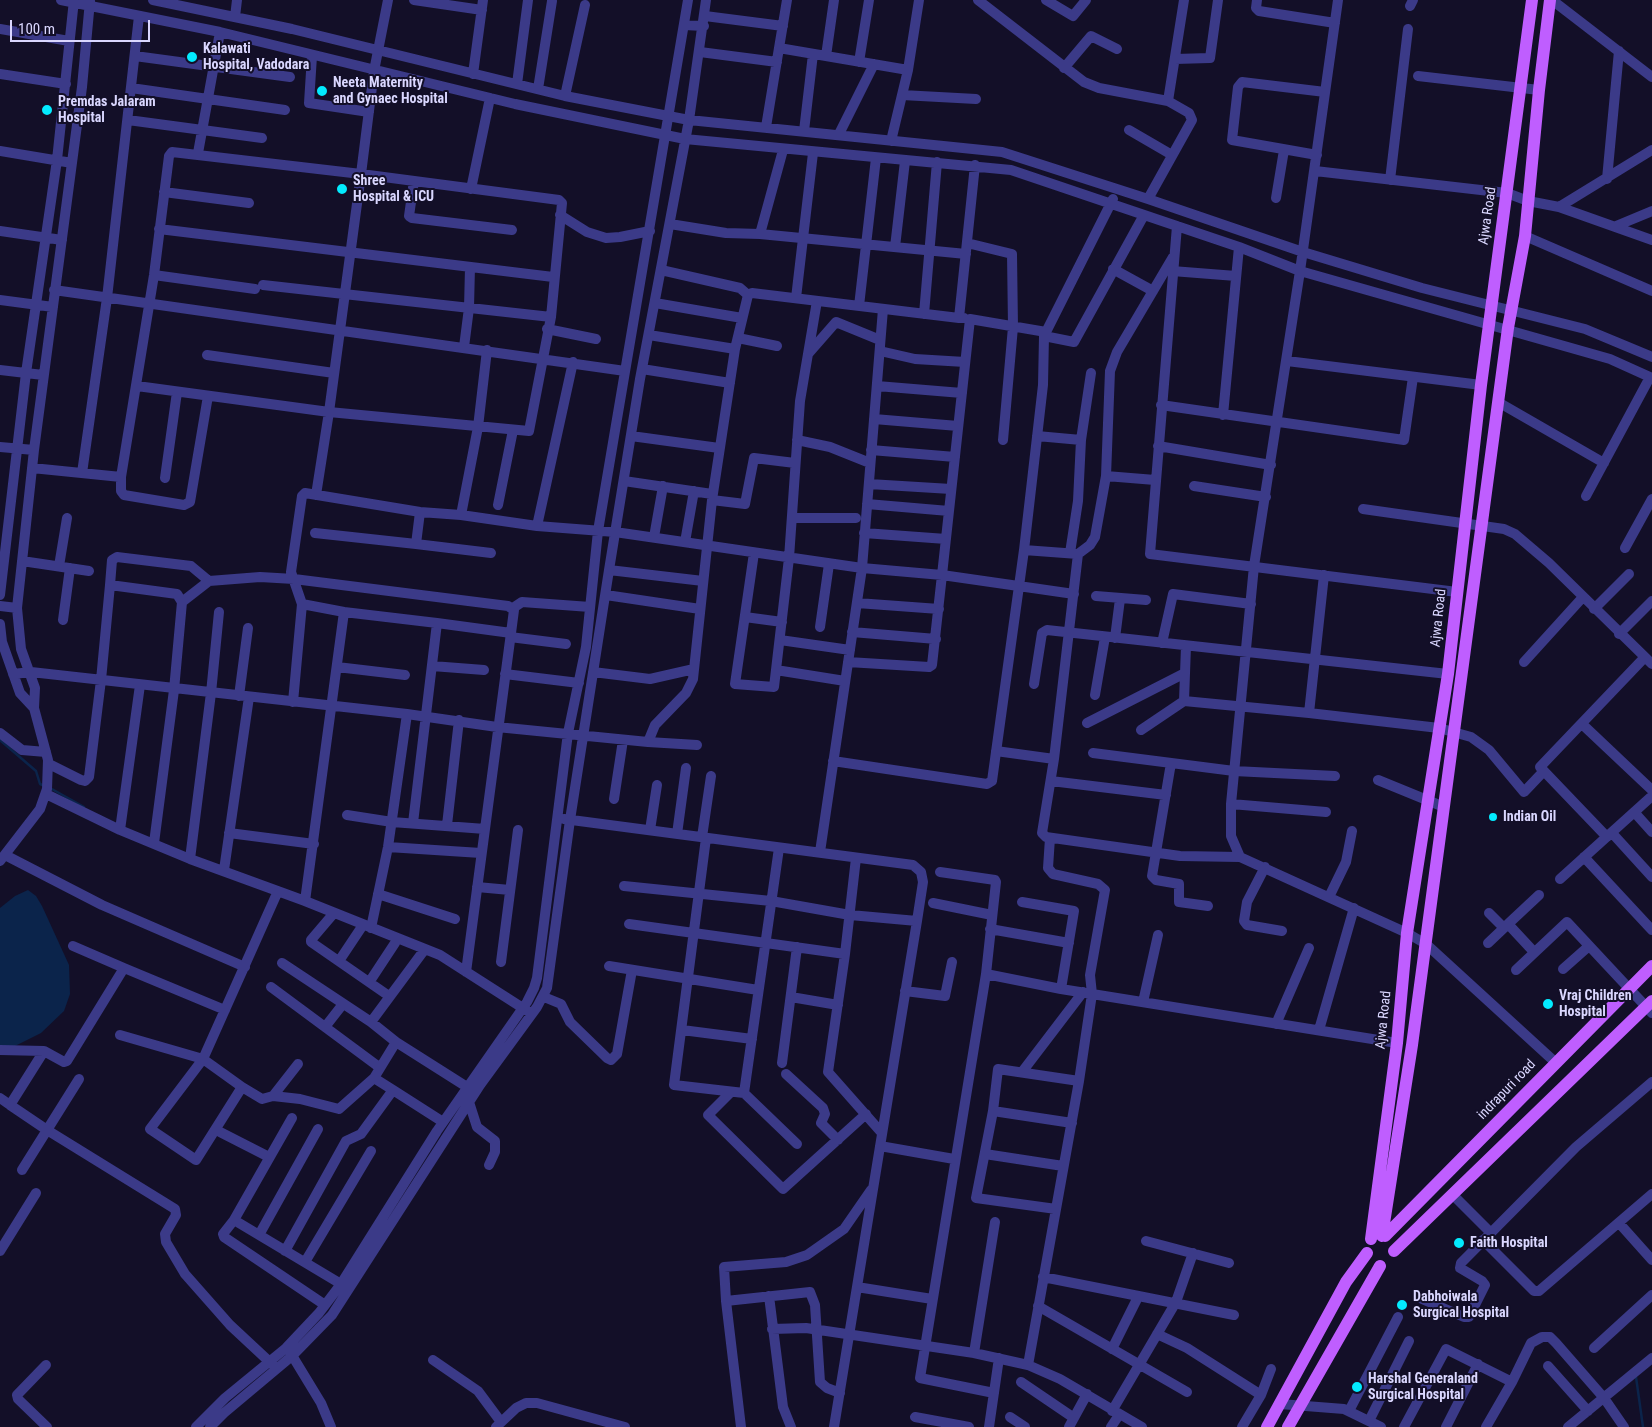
<!DOCTYPE html>
<style>
body{margin:0}
#map{position:relative;width:1652px;height:1427px;overflow:hidden;background:#130f28;font-family:"Roboto Condensed",sans-serif}
canvas{display:block}
.scale{position:absolute;left:10px;top:20px;width:140px;height:22px;box-sizing:border-box;border:2px solid #dad7ff;border-top:0;padding-left:6px;font-size:15px;line-height:18px;white-space:nowrap;color:#dad7ff;-webkit-text-stroke:4px #130f28;paint-order:stroke}
</style>
<div id="map">
<canvas width="1652" height="1427"></canvas>
<div class="scale">100 m</div>
</div>
<script>
const c = document.querySelector('canvas').getContext('2d');
c.lineJoin = 'round';
function fillPath(path, color) {
  c.fillStyle = color;
  c.fill(path, 'evenodd');
}
function shape(rows) {
  const path = new Path2D();
  for (const r of rows) {
    path.moveTo(r[0], r[1]);
    for (let i = 2; i < r.length; i += 2) path.lineTo(r[i], r[i + 1]);
  }
  return path;
}
function strokePath(path, color, width, dash) {
  c.strokeStyle = color;
  c.lineWidth = width;
  c.lineCap = dash ? 'butt' : 'round';
  c.setLineDash(dash || []);
  c.stroke(path);
}
function write(font, color, halo, rows, align = 'center') {
  c.font = font + ' "Roboto Condensed",sans-serif';
  c.lineWidth = 4;
  c.setLineDash([]);
  c.textBaseline = 'middle';
  c.strokeStyle = halo;
  c.fillStyle = color;
  for (const [text, x, y, turn = 0] of rows) {
    c.save();
    c.translate(x, y);
    c.rotate((+turn || 0) * Math.PI / 180);
    c.textAlign = isNaN(turn) ? turn : align;
    if (halo) c.strokeText(text, 0, 0);
    c.fillText(text, 0, 0);
    c.restore();
  }
}
fillPath(shape([
 [28,890,36,896,42,906,69,965,70,994,64,1011,41,1033,13,1047,0,1046,0,908,15,896]
]), '#0b244b');
strokePath(shape([
 [0,740,36,771,40,784,45,786],
 [50,788,84,807],
 [1636,1377,1643,1427]
]), '#0b244b', 2.5);
strokePath(shape([
 [61,0,220,32,515,104,685,139,1011,170,1239,247,1300,271,1610,359,1652,378],
 [153,0,292,29,565,96,689,120,1002,152,1148,199,1303,252,1422,288,1585,329,1652,357],
 [414,0,482,10],
 [787,0,779,48,908,70],
 [978,0,1084,82,1099,88,1168,101,1189,113,1192,120,1148,199],
 [1046,0,1073,16,1086,0],
 [1257,0,1256,8,1259,11,1335,23],
 [1338,0,1300,271,1254,566,1231,804,1231,836,1240,857,1407,933,1426,944,1555,1062],
 [1552,0,1652,77],
 [1410,6,1413,0],
 [705,16,783,26],
 [235,17,237,0],
 [684,25,704,26],
 [0,29,69,41],
 [700,52,777,62],
 [135,56,290,77],
 [312,56,309,103,369,112],
 [826,56,834,0],
 [1175,59,1210,58,1218,0],
 [859,62,869,0],
 [1064,68,1091,36,1117,49],
 [0,74,66,84],
 [473,74,483,0],
 [1418,76,1539,90],
 [517,84,528,0],
 [131,88,285,110],
 [538,89,552,1],
 [902,95,976,99],
 [565,96,585,5],
 [1168,101,1184,0],
 [128,120,262,138],
 [766,127,779,48],
 [1129,130,1172,155],
 [804,131,813,54],
 [839,134,874,64],
 [891,141,908,70,919,0],
 [0,151,72,163],
 [198,153,220,32],
 [1317,155,1232,140,1238,87,1242,82,1325,92],
 [1315,171,1507,193,1528,201,1559,207,1652,240],
 [1607,179,1619,51],
 [1390,180,1408,29],
 [414,181,409,216,412,218,512,230],
 [471,189,490,98],
 [164,192,249,203],
 [1276,198,1284,150],
 [1113,199,1044,336,1074,342,1144,215],
 [1559,207,1652,150],
 [560,215,587,232,606,238,620,237,650,231],
 [670,224,726,233,760,234,783,150],
 [1177,226,1150,554,1457,592],
 [1616,226,1652,211],
 [159,229,553,277],
 [0,231,62,240],
 [760,234,966,254],
 [1525,236,1652,291],
 [967,243,1012,254,1013,327,1003,440],
 [895,247,905,161],
 [1173,257,1117,352,1110,371,1106,476,1095,537,1090,545,1078,554,1054,759,1042,833,1046,837,1180,856,1240,857],
 [1113,269,1153,291],
 [661,270,740,288,748,295],
 [1172,271,1236,276],
 [154,275,255,289],
 [263,285,551,317],
 [54,290,625,371],
 [796,298,813,153],
 [0,300,53,307],
 [655,303,742,318],
 [859,306,876,158],
 [924,314,937,162],
 [964,318,959,318,975,165],
 [547,329,596,339],
 [649,335,735,349],
 [1044,336,1043,385,1024,550,1078,554],
 [738,338,777,346],
 [464,347,469,308,470,267],
 [880,351,915,359,965,362],
 [808,354,836,322,880,340],
 [207,355,334,373],
 [1287,361,1481,385],
 [642,369,730,383],
 [0,370,43,375],
 [137,386,329,412,316,495],
 [877,386,962,393],
 [1498,402,1604,463],
 [1161,405,1404,440,1413,377],
 [1223,415,1239,247],
 [874,419,958,426],
 [631,436,719,448],
 [1037,436,1081,440],
 [797,440,830,447,870,463],
 [1158,446,1271,465],
 [0,447,34,450],
 [871,450,955,457],
 [32,468,121,477,154,275,169,156,172,152,361,174,329,412,529,431,551,317,562,203,559,200,361,174,374,71,388,0],
 [82,473,107,298,139,16],
 [1106,476,1155,480],
 [121,477,121,491,124,495,184,505,190,502,208,396],
 [165,478,177,392],
 [624,481,712,494],
 [869,484,951,489],
 [1194,486,1266,497],
 [1586,496,1650,377],
 [712,500,745,504,754,458,795,463],
 [867,504,949,511],
 [498,505,513,430],
 [1363,509,1504,529,1515,534,1549,563,1652,664],
 [461,515,478,427,487,350],
 [792,518,856,518],
 [537,526,573,362],
 [315,533,416,544,420,512],
 [864,533,946,539],
 [654,537,663,486],
 [685,542,694,491],
 [416,544,491,553],
 [1625,548,1652,499],
 [754,553,735,684,774,687,789,558,800,401,817,301],
 [1070,553,1078,501,1081,440,1091,373],
 [22,561,89,571],
 [59,566,67,518],
 [609,570,703,581],
 [110,585,112,560,117,557,191,566,209,581,260,577,294,579,508,606,514,610,511,633],
 [0,595,26,373,57,160,74,0],
 [606,595,700,609],
 [1096,596,1146,600],
 [182,602,209,581],
 [857,603,939,609],
 [302,604,344,612],
 [0,606,17,608],
 [513,608,522,602,590,607],
 [1594,609,1629,574],
 [745,617,782,622],
 [63,620,70,568],
 [437,623,511,633,466,972],
 [0,624,2,642,20,693,34,708],
 [820,627,829,564],
 [852,632,936,639],
 [1619,634,1652,601],
 [510,637,566,644],
 [1115,638,1120,599],
 [780,640,850,650],
 [1162,643,1173,594,1251,604],
 [848,662,929,667,932,665,942,575,1074,594],
 [1524,662,1583,597],
 [432,666,484,670],
 [337,667,405,675],
 [776,670,845,681],
 [593,672,650,679,694,669],
 [13,674,31,672,407,714,497,727,648,742,655,725,686,693,693,679,712,500,735,349,748,295,752,293,959,318],
 [505,674,579,683],
 [1034,684,1042,633,1047,630,1448,674],
 [1095,695,1105,637],
 [239,696,248,628],
 [1184,701,1186,646],
 [293,702,302,604,291,572,302,496,305,493,420,512,461,515,537,526,615,532,862,568,942,575,970,319,1046,332],
 [1309,713,1324,575],
 [1087,723,1185,673],
 [1582,724,1652,790],
 [1141,730,1184,701,1309,713,1439,728,1471,737,1489,750,1524,792,1543,772],
 [0,733,22,750,46,752],
 [648,742,697,745],
 [996,751,1054,759],
 [1093,753,1234,771,1335,776],
 [833,761,987,784,992,781,1024,550],
 [1171,763,1152,876,1156,880,1179,884,1179,902,1208,906],
 [49,764,81,780,85,781,89,777,101,680,110,585,177,594,182,602,174,690,154,843],
 [1378,780,1444,807],
 [1051,781,1166,795],
 [46,794,120,830,190,859,305,901,440,955,529,1012],
 [614,799,623,740],
 [1231,804,1326,812],
 [1635,813,1652,832],
 [347,815,392,822,485,829],
 [564,819,913,865,921,872,923,882,917,921,834,1427],
 [447,825,459,720],
 [120,830,140,685],
 [650,830,657,785],
 [229,833,314,844],
 [1612,833,1652,877],
 [677,834,686,768],
 [702,837,711,776],
 [1607,837,1540,767,1645,657],
 [706,838,674,1085,744,1093,797,1144],
 [388,847,481,853],
 [820,852,862,568,883,309],
 [5,855,102,905,245,967],
 [1584,857,1652,930],
 [856,858,845,954,828,1072,881,1132],
 [190,859,211,693,219,612],
 [0,861,40,809,47,789,48,760,34,708,35,688,21,649,17,608,34,450,82,87,90,1],
 [1265,867,1247,902,1244,921,1247,925,1282,931],
 [224,870,249,697],
 [940,872,995,880,996,882,986,974,920,1378,994,1393],
 [1560,879,1652,796],
 [624,886,771,901,850,915,917,921],
 [477,887,510,890],
 [378,894,455,919],
 [1329,897,1346,862,1352,831],
 [305,901,344,612,437,623,413,823],
 [1022,902,1074,911,1061,989],
 [933,903,992,915],
 [334,913,311,940,311,942,389,996],
 [1489,913,1504,928],
 [629,924,845,954],
 [1508,924,1539,895],
 [371,928,388,847,407,714],
 [990,929,1069,943],
 [1488,943,1508,924,1534,952],
 [73,946,124,968],
 [339,961,361,928],
 [501,962,518,830],
 [282,963,371,1022,425,949],
 [609,966,758,990],
 [1563,969,1589,946],
 [1516,970,1567,922,1652,1013],
 [986,974,1061,989,1397,1043],
 [370,981,395,943],
 [271,987,379,1067],
 [905,991,945,996,952,962],
 [544,997,561,1004,570,1022,607,1058,611,1060,617,1054,632,970],
 [791,997,838,1005],
 [1143,1002,1158,935],
 [225,1010,124,968,67,1061,64,1062,44,1051,10,1105,47,1130,175,1209,176,1215,165,1234,166,1242,185,1274,230,1325,274,1366],
 [1276,1024,1309,948],
 [325,1027,343,1004],
 [682,1030,752,1039],
 [1319,1030,1354,908],
 [120,1035,203,1059,242,1087,196,1160,150,1129,203,1059,278,891],
 [396,1042,467,1087],
 [0,1050,44,1051],
 [782,1063,797,947],
 [298,1064,273,1096,300,1099,339,1109,374,1078,396,1042,371,1022],
 [1022,1072,1083,992],
 [786,1074,823,1108,825,1114,821,1123,838,1140],
 [242,1087,262,1099,273,1096],
 [393,1090,443,1122],
 [731,1092,708,1115,783,1189,866,1114],
 [744,1093,779,848],
 [0,1098,10,1105],
 [469,1102,477,1127,495,1141,495,1152,489,1165],
 [993,1111,1072,1123],
 [292,1118,234,1220,341,1284],
 [220,1132,269,1157],
 [880,1146,954,1159],
 [985,1154,1063,1166],
 [22,1170,79,1079],
 [1452,1194,1491,1233],
 [1056,1209,976,1198,993,1111,998,1069,1079,1081],
 [234,1220,223,1234,224,1237,325,1305],
 [1619,1223,1652,1260],
 [259,1235,318,1129],
 [1483,1240,1534,1291,1539,1291,1652,1194],
 [1146,1241,1229,1263],
 [0,1251,36,1193],
 [285,1251,346,1141,361,1134,393,1090,374,1078],
 [305,1262,371,1151],
 [1043,1277,1234,1315],
 [857,1287,932,1299],
 [769,1296,783,1407,791,1427],
 [1422,1299,1464,1317,1469,1317,1485,1285,1482,1281,1460,1268,1461,1263,1576,1147,1652,1082],
 [726,1301,724,1267,786,1262,807,1255,844,1229,871,1190],
 [1038,1306,1187,1392],
 [772,1329,806,1328,974,1353,1028,1365,1060,1379,1142,1427],
 [1157,1334,1187,1348,1261,1395],
 [1594,1348,1652,1295],
 [1112,1349,1138,1297],
 [290,1352,321,1403,331,1427],
 [974,1353,995,1222],
 [433,1360,478,1391,501,1422],
 [46,1365,17,1395,18,1399,47,1427],
 [1028,1365,1079,1081,1092,994,1090,975,1105,890,1098,884,1053,874,1048,868,1050,838],
 [1548,1366,1588,1411],
 [1021,1382,1074,1418],
 [1280,1404,1344,1409,1381,1427],
 [1112,1411,1176,1302,1193,1253],
 [1349,1411,1398,1317],
 [915,1417,969,1427],
 [1010,1417,1025,1427],
 [1369,1421,1409,1341],
 [196,1427,225,1398,286,1348,319,1313,341,1284,437,1131,527,1002,534,988,537,978,568,733,586,647,598,531,688,0],
 [210,1427,224,1413,292,1356,332,1315,480,1085,537,1007,547,988,570,820,609,570,640,379,689,120,706,0],
 [496,1427,516,1408,526,1403,537,1403,625,1427],
 [741,1427,726,1301,810,1292,815,1305,820,1382,827,1388,840,1393],
 [989,1427,999,1358],
 [1069,1427,1087,1394],
 [1111,1427,1119,1415],
 [1242,1427,1261,1395,1271,1369],
 [1404,1427,1446,1349,1512,1382],
 [1446,1427,1478,1364],
 [1486,1427,1512,1382,1531,1343,1542,1337,1550,1337,1556,1343,1604,1398,1624,1427],
 [1568,1427,1652,1358]
]), '#3b3a88', 10);
strokePath(shape([
 [1382,1236,1412,1045,1508,328,1525,236,1539,90,1550,0],
 [1385,1236,1652,966],
 [1371,1239,1397,1043,1407,933,1448,674,1481,385,1532,0],
 [1394,1251,1652,1001],
 [1267,1427,1346,1282,1367,1253],
 [1288,1427,1380,1266]
]), '#bf5eff', 12);
for (const [x, y, r, color] of [
 [192,57,6,"#03ebff"],
 [322,91,6,"#03ebff"],
 [47,110,6,"#03ebff"],
 [342,189,6,"#03ebff"],
 [1493,817,5,"#03ebff"],
 [1548,1004,6,"#03ebff"],
 [1459,1243,6,"#03ebff"],
 [1402,1305,6,"#03ebff"],
 [1357,1387,6,"#03ebff"]
]) {
  const dot = new Path2D();
  dot.arc(x, y, r, 0, 2 * Math.PI);
  c.fillStyle = color;
  c.fill(dot);
  strokePath(dot, '#130f28', 2);
}
write('bold 14px', '#dad7ff', '#130f28', [
 ["Kalawati",203,49],
 ["Hospital, Vadodara",203,65],
 ["Neeta Maternity",333,83],
 ["and Gynaec Hospital",333,99],
 ["Premdas Jalaram",58,102],
 ["Hospital",58,118],
 ["Shree",353,181],
 ["Hospital & ICU",353,197],
 ["Indian Oil",1503,817],
 ["Vraj Children",1559,996],
 ["Hospital",1559,1012],
 ["Faith Hospital",1470,1243],
 ["Dabhoiwala",1413,1297],
 ["Surgical Hospital",1413,1313],
 ["Harshal Generaland",1368,1379],
 ["Surgical Hospital",1368,1395]
], 'left');
write('14px', '#dad7ff', '#130f28', [
 ["Ajwa Road",1488,216,-82],
 ["Ajwa Road",1439,618,-84],
 ["Ajwa Road",1384,1020,-84],
 ["indrapuri road",1507,1090,-46]
]);
</script>
